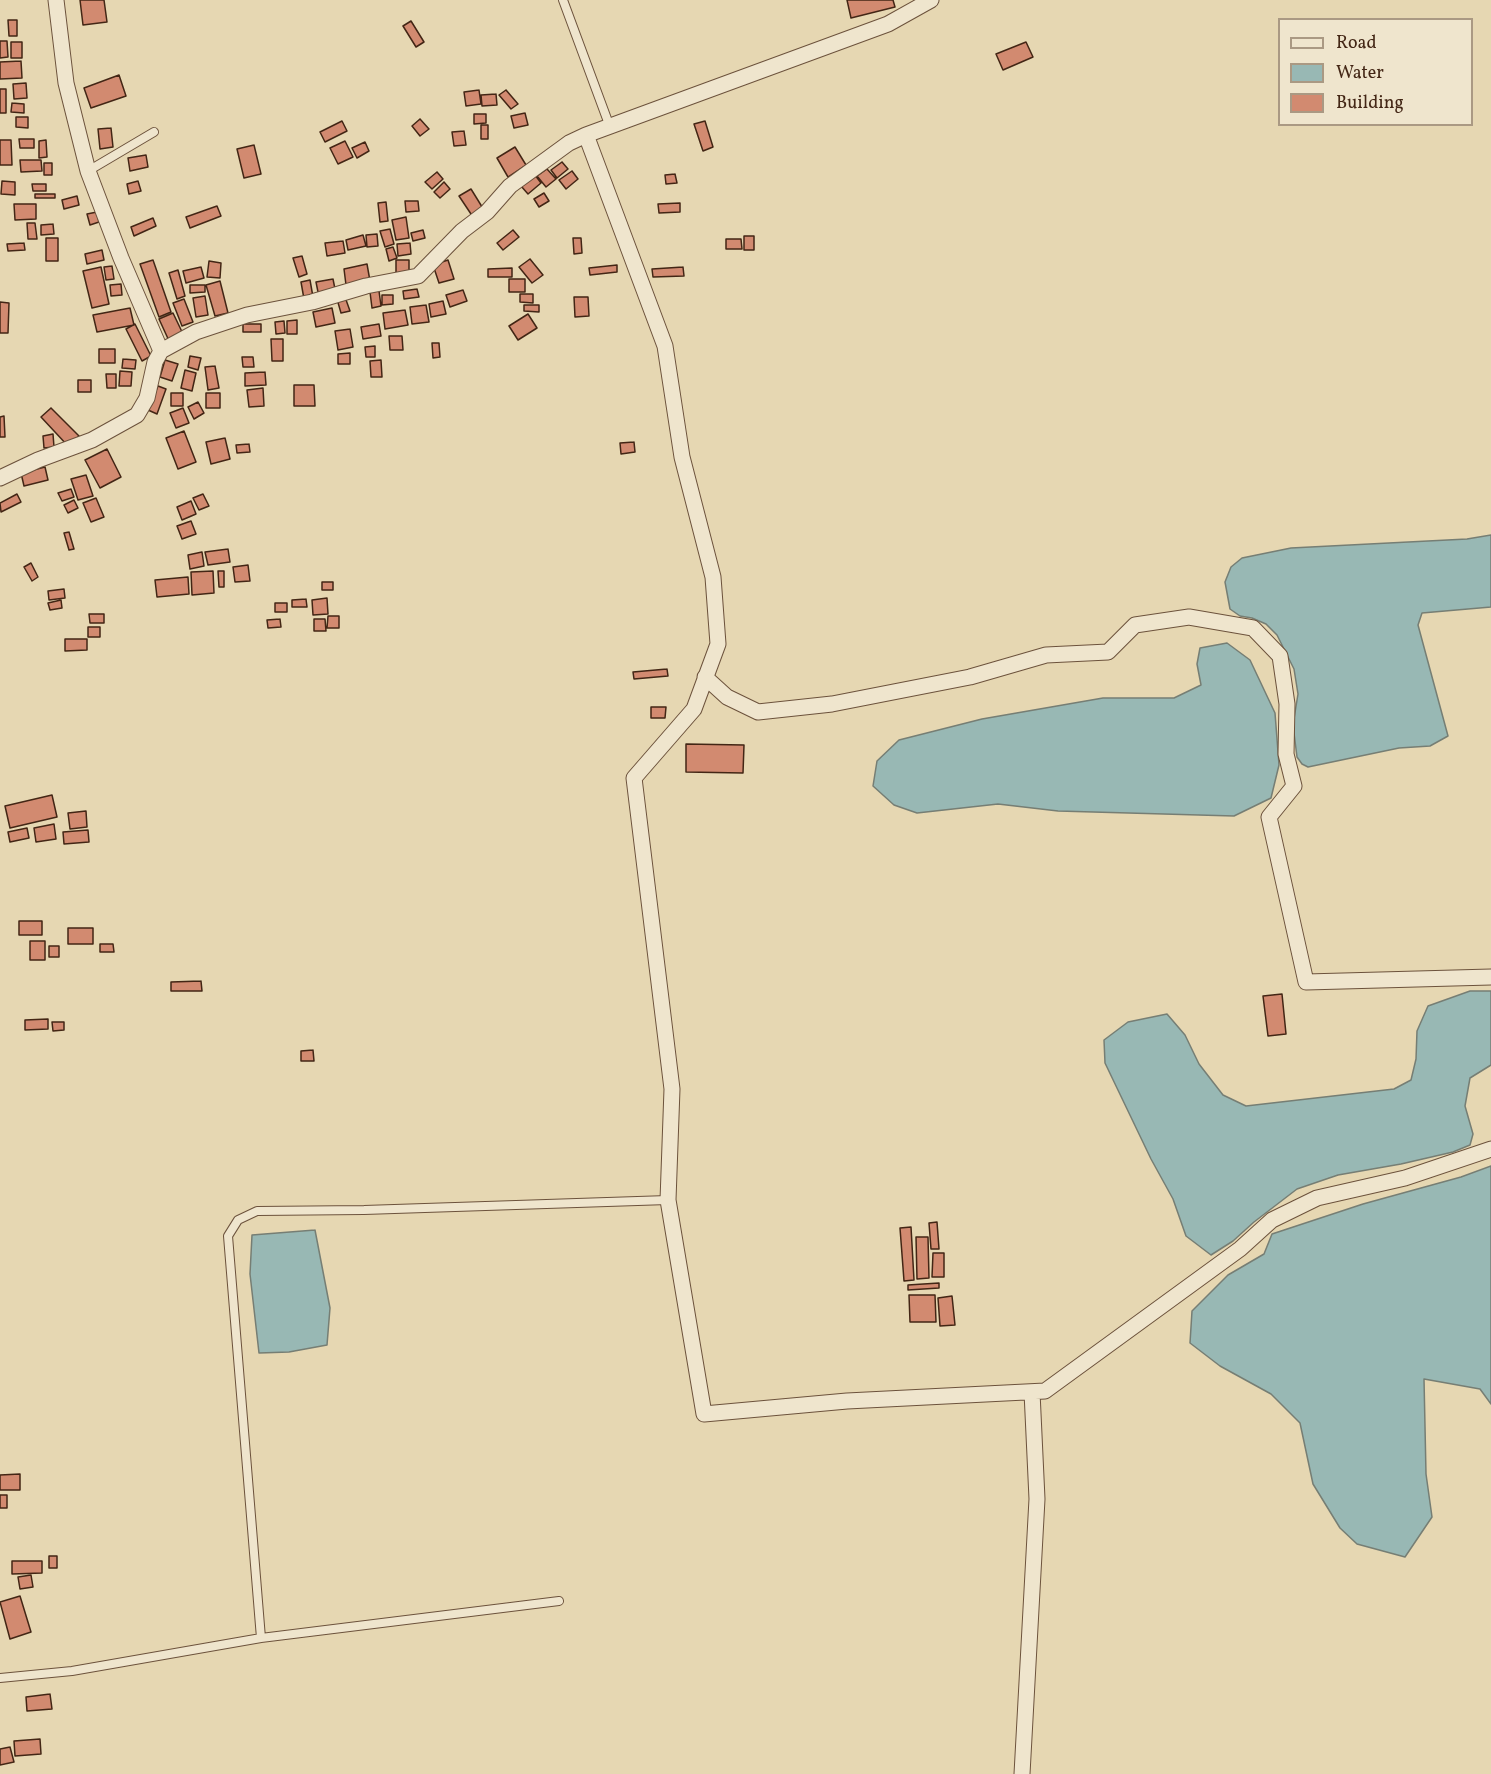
<!DOCTYPE html>
<style>
body{margin:0}
#map{position:relative;width:1491px;height:1774px;overflow:hidden;background:#e6d7b2;font-family:Vollkorn,serif}
canvas{display:block}
.legend{position:absolute;left:1278px;top:18px;width:195px;height:108px;box-sizing:border-box;background:#efe5cd;border:2px solid #aa9983;margin:0;padding:8px 10px;list-style:none;font-size:18px;color:#432615}
.legend li{display:flex;align-items:center;gap:12px;height:30px}
.legend b{width:30px;border:2px solid #aa9983}
</style>
<div id="map">
<canvas width="1491" height="1774"></canvas>
<ul class="legend">
<li><b style="height:8px;background:#efe5cd"></b>Road</li>
<li><b style="height:16px;background:#98b8b4"></b>Water</li>
<li><b style="height:16px;background:#d28a70"></b>Building</li>
</ul>
</div>
<script>
const c = document.querySelector('canvas').getContext('2d');
c.lineJoin = 'round';
function fillPath(path, color) {
  c.fillStyle = color;
  c.fill(path, 'evenodd');
}
function shape(rows) {
  const path = new Path2D();
  for (const r of rows) {
    path.moveTo(r[0], r[1]);
    for (let i = 2; i < r.length; i += 2) path.lineTo(r[i], r[i + 1]);
  }
  return path;
}
function strokePath(path, color, width, dash) {
  c.strokeStyle = color;
  c.lineWidth = width;
  c.lineCap = dash ? 'butt' : 'round';
  c.setLineDash(dash || []);
  c.stroke(path);
}
const water = shape([
 [1491,535,1491,607,1422,613,1418,625,1448,736,1430,746,1399,748,1308,767,1302,764,1297,757,1293,725,1298,694,1294,669,1277,635,1266,624,1252,618,1240,616,1230,609,1225,582,1231,567,1242,558,1291,548,1467,539,1491,535],
 [1227,643,1250,660,1275,713,1279,765,1271,798,1234,816,1058,811,998,804,917,813,894,805,873,786,877,761,899,740,982,719,1103,698,1174,698,1201,685,1197,664,1200,648,1227,643],
 [1470,991,1491,991,1491,1065,1470,1078,1465,1106,1473,1134,1470,1145,1453,1152,1401,1164,1338,1175,1297,1189,1254,1222,1233,1241,1211,1255,1186,1236,1173,1199,1151,1159,1105,1063,1104,1040,1128,1022,1167,1014,1185,1035,1199,1064,1223,1095,1246,1106,1394,1089,1411,1080,1416,1059,1417,1031,1428,1006,1470,991],
 [1491,1166,1491,1404,1480,1389,1424,1379,1426,1474,1432,1517,1405,1557,1357,1544,1340,1528,1313,1484,1300,1423,1271,1394,1220,1366,1190,1343,1192,1311,1228,1275,1264,1254,1272,1234,1363,1204,1461,1177,1491,1166],
 [315,1230,330,1308,327,1345,289,1352,259,1353,250,1274,252,1235,315,1230]
]);
fillPath(water, '#98b8b4');
strokePath(water, '#767e74', 1.5);
const building = shape([
 [80,0,104,0,107,22,83,25,80,0],
 [847,0,893,0,895,7,851,18,847,0],
 [8,20,17,20,17,36,9,36,8,20],
 [411,21,424,42,416,47,403,26,411,21],
 [0,41,7,41,8,57,0,58,0,41],
 [11,42,22,42,22,58,11,58,11,42],
 [1026,42,1033,57,1003,70,996,54,1026,42],
 [21,61,22,78,0,79,0,62,21,61],
 [119,75,126,96,91,108,84,88,119,75],
 [26,83,27,98,14,99,13,84,26,83],
 [0,89,6,89,6,113,0,113,0,89],
 [479,90,481,104,466,106,464,92,479,90],
 [506,90,518,104,511,109,499,95,506,90],
 [496,94,497,105,482,106,481,95,496,94],
 [12,103,24,104,24,113,11,112,12,103],
 [525,113,528,125,514,128,511,116,525,113],
 [474,114,486,114,486,123,474,124,474,114],
 [16,117,28,117,28,128,16,127,16,117],
 [420,119,429,129,420,136,412,126,420,119],
 [342,121,347,131,325,142,320,132,342,121],
 [705,121,713,147,703,151,694,124,705,121],
 [481,125,488,125,488,139,481,139,481,125],
 [111,128,113,147,100,149,98,129,111,128],
 [464,131,466,145,454,146,452,132,464,131],
 [19,139,34,139,34,148,20,148,19,139],
 [0,140,11,140,12,165,0,165,0,140],
 [46,140,47,157,39,158,39,141,46,140],
 [345,141,353,157,338,164,330,148,345,141],
 [365,142,369,151,357,158,352,148,365,142],
 [254,145,261,174,244,178,237,149,254,145],
 [515,147,526,165,508,177,497,158,515,147],
 [146,155,148,167,130,171,128,158,146,155],
 [20,160,41,160,42,171,21,172,20,160],
 [562,162,568,169,557,178,551,170,562,162],
 [44,163,52,163,52,175,44,175,44,163],
 [547,169,556,179,546,187,537,176,547,169],
 [572,171,578,179,566,189,559,180,572,171],
 [437,172,443,179,432,189,425,182,437,172],
 [675,174,677,183,666,184,665,175,675,174],
 [535,175,541,183,528,194,521,186,535,175],
 [2,181,15,182,15,195,1,194,2,181],
 [138,181,141,191,129,194,127,184,138,181],
 [444,182,450,189,440,198,434,192,444,182],
 [32,184,46,184,46,191,33,191,32,184],
 [471,189,484,210,473,217,459,196,471,189],
 [544,193,549,201,539,207,534,199,544,193],
 [35,194,55,194,55,198,35,198,35,194],
 [77,196,79,205,64,209,62,200,77,196],
 [405,201,418,201,419,211,406,212,405,201],
 [386,202,388,221,380,222,378,203,386,202],
 [680,203,680,212,659,213,658,204,680,203],
 [14,204,36,204,36,219,15,220,14,204],
 [217,206,221,216,190,228,186,217,217,206],
 [97,212,99,222,90,225,87,214,97,212],
 [406,217,409,238,396,240,392,220,406,217],
 [153,218,156,226,134,236,131,227,153,218],
 [27,223,35,223,37,239,28,239,27,223],
 [53,224,54,234,41,235,41,225,53,224],
 [390,229,394,244,385,247,380,231,390,229],
 [423,230,425,238,413,241,411,233,423,230],
 [513,230,519,237,503,250,497,243,513,230],
 [377,234,378,246,367,247,366,235,377,234],
 [363,235,366,246,348,250,346,240,363,235],
 [744,236,754,236,754,250,744,250,744,236],
 [46,238,58,238,58,261,46,261,46,238],
 [573,238,581,238,582,253,574,254,573,238],
 [726,239,741,239,742,249,726,249,726,239],
 [343,241,345,253,327,256,325,243,343,241],
 [24,243,25,250,8,251,7,244,24,243],
 [410,243,411,254,398,256,397,244,410,243],
 [393,247,397,258,389,261,386,249,393,247],
 [102,250,104,260,87,264,85,254,102,250],
 [302,256,307,274,299,277,293,258,302,256],
 [530,259,543,275,532,283,519,267,530,259],
 [153,260,171,312,159,317,140,264,153,260],
 [396,260,409,260,409,277,396,277,396,260],
 [448,260,454,279,439,283,433,265,448,260],
 [209,261,221,263,220,278,207,277,209,261],
 [367,264,370,281,346,285,344,269,367,264],
 [617,265,617,272,590,275,589,268,617,265],
 [112,266,114,279,106,280,104,267,112,266],
 [101,267,109,304,92,308,83,271,101,267],
 [201,267,204,278,186,283,183,271,201,267],
 [683,267,684,276,653,277,652,269,683,267],
 [512,268,512,277,488,277,488,269,512,268],
 [178,270,185,296,177,299,169,273,178,270],
 [333,279,336,294,319,297,316,282,333,279],
 [509,279,525,279,525,292,509,292,509,279],
 [310,280,313,297,304,299,301,282,310,280],
 [220,281,228,313,215,316,206,285,220,281],
 [121,284,122,295,111,296,110,285,121,284],
 [190,285,205,285,205,292,190,293,190,285],
 [417,289,419,297,404,299,403,291,417,289],
 [463,290,467,301,450,307,446,295,463,290],
 [379,291,381,306,372,308,370,292,379,291],
 [520,294,533,294,533,303,520,302,520,294],
 [382,295,393,295,393,304,382,305,382,295],
 [205,296,208,315,196,317,193,298,205,296],
 [345,297,350,311,341,313,337,299,345,297],
 [574,297,588,297,589,316,575,317,574,297],
 [184,299,193,322,182,326,173,303,184,299],
 [443,301,446,314,431,317,429,304,443,301],
 [0,302,9,303,8,333,0,333,0,302],
 [426,305,429,322,412,324,410,307,426,305],
 [524,305,539,305,539,312,524,311,524,305],
 [130,308,134,325,97,332,93,315,130,308],
 [332,308,335,323,316,327,313,312,332,308],
 [405,310,408,325,385,329,383,313,405,310],
 [173,313,184,336,170,343,159,319,173,313],
 [528,314,537,328,518,340,509,326,528,314],
 [297,320,297,334,287,334,287,321,297,320],
 [284,321,285,333,276,334,275,322,284,321],
 [135,324,151,356,142,361,126,329,135,324],
 [243,324,261,324,261,332,243,332,243,324],
 [379,324,381,336,363,339,361,327,379,324],
 [350,329,353,347,338,350,335,331,350,329],
 [389,336,402,336,403,350,390,350,389,336],
 [271,339,283,339,283,361,272,361,271,339],
 [432,343,439,343,440,357,433,358,432,343],
 [375,346,375,357,366,357,365,347,375,346],
 [99,349,115,349,115,363,99,363,99,349],
 [350,353,350,364,338,364,338,354,350,353],
 [190,356,201,358,198,370,188,367,190,356],
 [242,357,253,357,254,367,243,367,242,357],
 [123,359,136,360,135,369,122,368,123,359],
 [165,360,178,364,172,381,160,377,165,360],
 [381,360,382,377,371,377,370,361,381,360],
 [215,366,219,388,208,390,205,367,215,366],
 [185,370,196,373,192,391,181,388,185,370],
 [120,371,132,372,131,386,119,386,120,371],
 [265,372,266,385,245,386,245,373,265,372],
 [106,374,116,374,116,388,107,388,106,374],
 [78,380,91,380,91,392,78,392,78,380],
 [294,385,314,385,315,406,294,406,294,385],
 [158,386,166,389,157,414,148,410,158,386],
 [263,388,264,406,249,407,247,390,263,388],
 [171,393,183,393,183,406,171,406,171,393],
 [206,393,220,393,220,408,206,408,206,393],
 [198,402,204,413,194,419,188,407,198,402],
 [51,408,79,436,68,446,41,417,51,408],
 [183,408,189,423,176,428,170,413,183,408],
 [4,416,5,437,0,437,0,417,4,416],
 [184,431,196,462,178,469,166,438,184,431],
 [53,434,54,447,44,448,43,436,53,434],
 [225,438,230,459,211,464,206,442,225,438],
 [634,442,635,452,621,454,620,443,634,442],
 [249,444,250,452,237,453,236,445,249,444],
 [107,449,121,477,100,488,85,460,107,449],
 [45,467,48,480,24,486,21,473,45,467],
 [86,475,93,496,78,500,71,479,86,475],
 [71,489,74,497,62,501,58,493,71,489],
 [17,494,21,502,1,512,0,503,17,494],
 [203,494,209,506,199,510,193,498,203,494],
 [96,498,104,517,91,522,83,503,96,498],
 [74,500,78,508,68,513,64,505,74,500],
 [191,501,196,514,182,520,177,507,191,501],
 [191,521,196,534,182,539,177,526,191,521],
 [69,532,74,549,69,550,64,533,69,532],
 [228,549,230,562,208,565,205,552,228,549],
 [202,552,204,566,190,569,188,555,202,552],
 [31,563,38,577,32,581,24,567,31,563],
 [248,565,250,581,235,582,233,567,248,565],
 [213,571,214,593,192,595,191,572,213,571],
 [218,571,224,571,224,587,219,587,218,571],
 [188,577,189,594,157,597,155,580,188,577],
 [322,582,333,582,333,590,322,590,322,582],
 [64,589,65,598,49,600,48,591,64,589],
 [327,598,328,614,313,615,312,600,327,598],
 [306,599,307,607,292,607,292,600,306,599],
 [61,600,62,608,50,610,48,603,61,600],
 [275,603,287,603,287,612,275,612,275,603],
 [89,614,104,614,104,623,90,623,89,614],
 [328,616,339,616,339,628,327,628,328,616],
 [280,619,281,627,268,628,267,620,280,619],
 [314,619,325,619,326,631,314,631,314,619],
 [88,627,100,627,100,637,88,637,88,627],
 [65,639,87,639,87,650,65,651,65,639],
 [667,669,668,676,634,679,633,672,667,669],
 [651,707,666,707,665,718,651,718,651,707],
 [686,744,744,745,743,773,686,772,686,744],
 [52,795,57,817,10,828,5,806,52,795],
 [86,811,87,827,70,829,68,813,86,811],
 [54,824,56,839,36,842,34,828,54,824],
 [27,828,29,838,10,842,8,832,27,828],
 [88,830,89,842,64,844,63,832,88,830],
 [19,921,42,921,42,935,19,935,19,921],
 [68,928,93,928,93,944,68,944,68,928],
 [30,941,45,941,45,960,30,960,30,941],
 [100,944,113,944,114,952,100,952,100,944],
 [49,946,59,946,59,957,49,957,49,946],
 [201,981,202,991,171,991,171,982,201,981],
 [1282,994,1286,1034,1268,1036,1263,996,1282,994],
 [48,1019,48,1029,25,1030,25,1020,48,1019],
 [52,1022,64,1022,64,1030,53,1031,52,1022],
 [313,1050,314,1061,301,1061,301,1051,313,1050],
 [937,1222,939,1249,931,1249,929,1223,937,1222],
 [911,1227,914,1280,904,1281,900,1228,911,1227],
 [916,1237,928,1237,929,1278,917,1279,916,1237],
 [933,1253,944,1253,944,1277,932,1277,933,1253],
 [939,1283,939,1288,908,1290,908,1285,939,1283],
 [909,1295,935,1295,936,1322,910,1322,909,1295],
 [952,1296,955,1325,940,1326,938,1298,952,1296],
 [20,1474,20,1490,0,1490,0,1475,20,1474],
 [0,1495,7,1495,7,1508,0,1508,0,1495],
 [49,1556,57,1556,57,1568,49,1568,49,1556],
 [12,1561,42,1561,42,1573,12,1574,12,1561],
 [31,1575,33,1587,20,1589,18,1577,31,1575],
 [20,1596,31,1632,10,1639,0,1602,20,1596],
 [50,1694,52,1709,27,1711,26,1697,50,1694],
 [40,1739,41,1754,15,1756,14,1741,40,1739],
 [10,1747,14,1762,0,1765,0,1749,10,1747]
]);
fillPath(building, '#d28a70');
strokePath(building, '#432615', 1.5);
const service = shape([
 [563,0,610,127],
 [88,171,154,132],
 [261,1638,559,1601],
 [0,1678,72,1671,261,1638,228,1236,238,1220,257,1211,364,1210,668,1200]
]);
const minor = shape([
 [56,0,66,83,88,171,121,258,161,351],
 [931,0,888,24,586,135,665,346,682,457,713,577,718,644,694,709,634,778,672,1089,668,1200,704,1414,847,1401,1045,1391,1240,1249,1272,1220,1317,1198,1405,1178,1491,1149],
 [0,478,38,460,92,440,137,415,147,398,155,362,161,351,196,332,247,315,312,302,366,286,418,276,462,231,487,212,510,186,569,143,586,135],
 [705,677,727,697,758,712,832,704,970,677,1046,655,1108,652,1135,625,1189,617,1253,628,1280,656,1287,704,1286,754,1294,786,1269,817,1306,982,1491,977],
 [1022,1774,1037,1499,1032,1392]
]);
strokePath(service, '#6c523c', 10);
strokePath(minor, '#6c523c', 17);
strokePath(service, '#efe5cd', 8);
strokePath(minor, '#efe5cd', 15);
</script>
